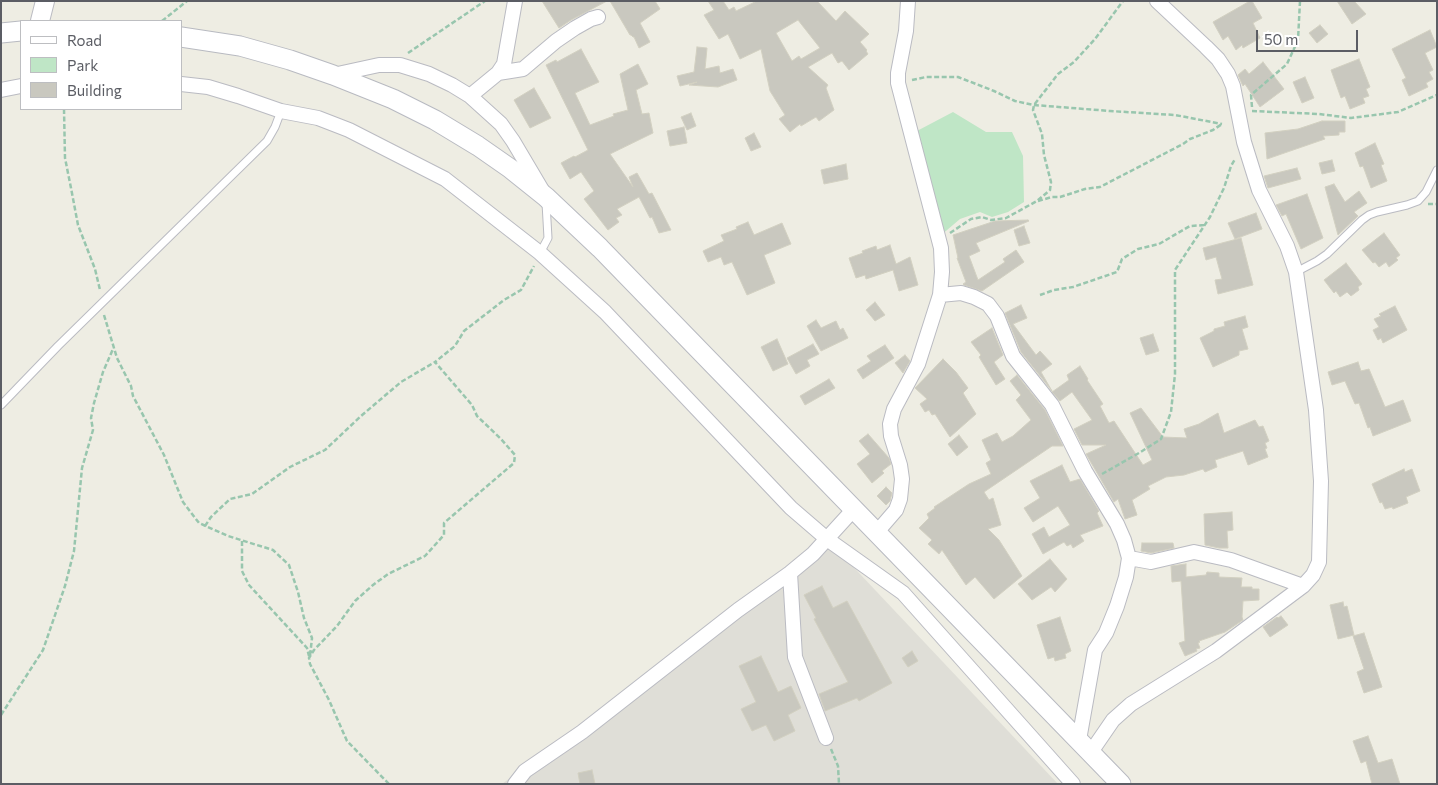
<!DOCTYPE html>
<style>
body{margin:0}
#map{position:relative;width:1438px;height:785px;overflow:hidden;background:#eeede3;font-family:Commissioner,sans-serif}
canvas{display:block}
.frame{position:absolute;inset:0;border:2px solid #5b5d64;pointer-events:none}
.legend{position:absolute;left:20px;top:20px;width:162px;height:90px;box-sizing:border-box;background:#fff;border:1px solid #bdbec1;margin:0;padding:6px 9px;list-style:none;font-size:15px;color:#5b5d64}
.legend li{display:flex;align-items:center;gap:10px;height:25px}
.legend b{width:25px;border:1px solid #bdbec1}
.scale{position:absolute;left:1256px;top:30px;width:102px;height:22px;box-sizing:border-box;border:2px solid #5b5d64;border-top:0;padding-left:6px;font-size:15px;line-height:18px;white-space:nowrap;color:#5b5d64;-webkit-text-stroke:4px #fff;paint-order:stroke}
</style>
<div id="map">
<canvas width="1438" height="785"></canvas>
<div class="frame"></div>
<ul class="legend">
<li><b style="height:6px;background:#fff"></b>Road</li>
<li><b style="height:14px;background:#bfe6c6"></b>Park</li>
<li><b style="height:14px;background:#c9c8bf"></b>Building</li>
</ul>
<div class="scale">50 m</div>
</div>
<script>
const c = document.querySelector('canvas').getContext('2d');
c.lineJoin = 'round';
function fillPath(path, color) {
  c.fillStyle = color;
  c.fill(path, 'evenodd');
}
function shape(rows) {
  const path = new Path2D();
  for (const r of rows) {
    path.moveTo(r[0], r[1]);
    for (let i = 2; i < r.length; i += 2) path.lineTo(r[i], r[i + 1]);
  }
  return path;
}
function strokePath(path, color, width, dash) {
  c.strokeStyle = color;
  c.lineWidth = width;
  c.lineCap = dash ? 'butt' : 'round';
  c.setLineDash(dash || []);
  c.stroke(path);
}
fillPath(shape([
 [827,539,1058,784,502,784]
]), '#dfded7');
fillPath(shape([
 [953,112,986,132,1012,132,1023,156,1024,202,1008,212,992,217,980,212,960,219,940,236,915,132]
]), '#bfe6c6');
const building = shape([
 [542,1,607,1,571,20,559,28,542,1],
 [610,1,655,1,660,9,640,23,650,42,639,48,634,37,633,37,631,35,630,35,610,1],
 [708,1,723,1,729,10,734,7,736,11,757,1,817,1,836,21,845,11,869,34,860,42,867,50,866,51,868,54,849,70,842,61,838,63,832,53,808,67,828,85,826,88,834,110,819,121,816,117,801,126,800,124,790,132,779,119,785,115,770,91,761,49,740,59,728,34,719,39,704,15,714,10,708,1],
 [798,20,820,48,801,59,799,56,792,61,776,33,798,20],
 [1250,1,1252,1,1262,18,1253,23,1260,38,1243,48,1242,45,1236,50,1228,36,1223,40,1213,22,1250,1],
 [1337,1,1354,1,1366,14,1352,24,1337,1],
 [1320,25,1328,34,1317,43,1309,33,1320,25],
 [1430,30,1437,47,1425,53,1433,70,1429,72,1433,79,1426,83,1428,87,1409,96,1402,80,1406,78,1392,49,1430,30],
 [697,47,707,48,705,69,719,66,720,73,733,69,737,80,718,87,689,85,697,82,680,86,677,76,694,72,697,47],
 [581,49,599,82,575,93,590,125,614,116,613,114,628,110,620,74,638,64,648,84,636,90,642,114,649,113,653,133,610,154,633,187,629,177,637,173,649,194,652,193,671,230,659,233,652,217,650,218,639,197,617,209,622,215,616,218,619,222,608,230,584,199,594,191,581,172,570,179,561,163,574,156,575,157,588,150,546,65,556,60,557,62,581,49],
 [1359,59,1370,87,1366,89,1369,96,1363,98,1365,103,1350,109,1345,96,1341,98,1331,70,1359,59],
 [1263,62,1284,89,1260,107,1245,84,1243,86,1242,84,1238,75,1245,69,1249,74,1263,62],
 [1305,77,1314,98,1302,103,1293,82,1305,77],
 [534,88,551,118,530,128,514,100,534,88],
 [691,113,696,126,687,130,681,117,691,113],
 [1322,121,1345,121,1345,132,1339,132,1339,135,1323,136,1325,139,1267,159,1265,133,1298,129,1322,121],
 [684,127,687,143,670,146,667,131,684,127],
 [754,133,761,147,751,151,745,138,754,133],
 [1375,143,1384,164,1381,165,1387,181,1371,188,1363,166,1360,167,1355,153,1375,143],
 [1332,160,1335,171,1322,174,1319,163,1332,160],
 [846,164,848,179,824,184,821,170,846,164],
 [1297,168,1301,179,1268,188,1264,176,1297,168],
 [1334,184,1345,202,1359,191,1367,203,1354,212,1358,216,1338,235,1325,187,1334,184],
 [1307,194,1323,238,1301,249,1286,214,1282,216,1276,205,1307,194],
 [1256,213,1262,229,1235,239,1228,223,1256,213],
 [1028,220,1029,221,976,243,980,251,969,256,978,280,1005,262,1003,259,1016,250,1024,262,982,291,964,285,963,284,966,282,957,258,958,258,953,235,995,221,1028,220],
 [748,222,754,235,782,223,791,244,764,255,775,283,747,295,732,262,724,265,721,257,708,262,703,251,724,241,721,235,737,229,736,227,748,222],
 [1024,226,1030,243,1019,246,1014,230,1024,226],
 [1384,233,1400,255,1396,258,1398,260,1389,267,1386,262,1379,267,1375,262,1373,263,1362,250,1384,233],
 [1241,238,1253,285,1218,294,1215,280,1222,279,1216,257,1206,260,1203,248,1241,238],
 [890,245,896,264,910,257,918,285,899,291,893,270,866,279,865,275,856,278,849,258,863,253,862,251,876,246,877,250,890,245],
 [1346,263,1362,284,1358,287,1359,290,1351,296,1347,292,1340,297,1336,291,1334,293,1324,280,1346,263],
 [875,302,885,315,875,321,866,310,875,302],
 [1021,305,1027,318,1013,324,1036,355,1040,351,1052,364,1041,372,1052,391,1021,352,1005,313,1021,305],
 [1395,306,1407,330,1383,343,1381,338,1378,340,1373,330,1379,327,1374,319,1381,316,1379,314,1395,306],
 [1245,316,1248,327,1242,329,1248,349,1239,351,1239,355,1213,367,1200,338,1214,331,1214,329,1225,326,1224,322,1245,316],
 [816,320,821,328,836,321,840,330,843,328,848,338,821,351,807,326,816,320],
 [992,328,1003,355,994,362,1005,379,996,385,979,357,981,355,971,342,992,328],
 [1153,334,1159,351,1146,355,1140,338,1153,334],
 [777,339,788,364,773,371,761,347,777,339],
 [813,344,819,354,807,360,810,366,796,374,787,358,813,344],
 [885,345,894,358,863,379,857,370,871,361,867,356,885,345],
 [905,355,910,361,903,373,895,363,905,355],
 [943,359,956,372,968,388,963,393,976,414,950,437,935,414,932,415,929,410,925,412,920,404,927,399,915,388,943,359],
 [1358,362,1361,371,1369,369,1385,407,1403,400,1411,421,1373,436,1370,427,1368,428,1359,403,1355,404,1345,381,1332,385,1328,372,1358,362],
 [1080,366,1088,379,1087,380,1103,404,1100,406,1109,423,1114,421,1143,465,1152,460,1130,413,1141,408,1163,437,1187,438,1184,429,1199,424,1218,413,1224,433,1255,420,1259,427,1263,426,1269,441,1265,443,1267,448,1265,449,1268,457,1248,465,1243,451,1215,460,1217,467,1205,472,1203,469,1184,475,1166,477,1148,486,1150,489,1132,500,1137,515,1125,519,1118,499,1114,502,1086,454,1106,445,1082,445,1074,429,1092,420,1072,392,1060,401,1052,392,1069,380,1067,375,1080,366],
 [1017,375,1045,410,1063,446,1052,446,984,492,989,500,993,498,1001,525,988,529,999,540,1022,576,994,599,975,577,966,585,942,550,939,554,928,544,932,540,919,528,929,518,927,514,935,508,934,507,969,484,991,474,986,463,991,460,982,440,997,433,1002,442,1013,436,1031,420,1016,400,1021,395,1010,381,1017,375],
 [829,379,835,388,805,405,800,396,829,379],
 [868,434,889,458,891,464,882,471,884,473,872,483,857,464,870,454,859,441,868,434],
 [959,435,968,447,957,456,948,444,959,435],
 [1062,465,1070,482,1080,479,1099,511,1097,513,1103,526,1080,535,1084,541,1073,548,1071,544,1067,546,1064,542,1043,554,1032,534,1044,527,1049,537,1070,525,1058,506,1033,522,1024,508,1040,498,1030,481,1062,465],
 [1404,469,1405,472,1412,469,1420,491,1406,497,1408,503,1393,509,1392,507,1385,509,1382,502,1380,503,1372,484,1404,469],
 [886,487,892,493,890,501,886,505,877,496,886,487],
 [1232,512,1233,530,1227,531,1228,548,1219,548,1205,545,1204,514,1232,512],
 [1142,543,1173,543,1174,548,1151,553,1141,551,1142,543],
 [1050,559,1067,579,1055,592,1051,587,1032,600,1018,584,1050,559],
 [1186,564,1186,577,1206,575,1207,572,1219,573,1219,577,1242,578,1241,587,1252,587,1252,589,1259,589,1259,600,1243,601,1242,617,1243,620,1225,632,1199,641,1200,642,1198,643,1200,648,1196,649,1197,651,1185,656,1179,643,1185,641,1181,581,1172,582,1171,566,1186,564],
 [822,586,833,608,847,601,892,683,859,701,857,698,825,711,819,694,848,682,814,619,816,618,804,595,822,586],
 [1343,602,1344,607,1347,606,1354,635,1338,639,1330,605,1343,602],
 [1281,616,1288,625,1270,637,1263,627,1277,617,1278,618,1281,616],
 [1060,617,1071,651,1065,654,1066,658,1055,661,1054,657,1048,659,1037,625,1060,617],
 [1364,633,1382,687,1364,693,1357,672,1364,669,1353,636,1364,633],
 [912,651,918,661,908,667,902,658,912,651],
 [761,656,778,692,791,686,801,708,788,715,795,731,774,741,766,725,752,731,741,709,756,702,739,666,761,656],
 [1368,736,1378,763,1392,759,1400,784,1372,784,1366,761,1361,763,1353,741,1368,736],
 [592,770,595,784,580,784,578,773,592,770]
]);
fillPath(building, '#c9c8bf');
strokePath(building, '#d2d0c1', 1);
const service = shape([
 [540,253,548,238,546,203],
 [1296,272,1317,261,1327,254,1362,220,1369,215,1377,212,1407,205,1418,201,1426,192,1437,170],
 [1,405,58,346,267,141,275,127,281,111]
]);
const minor = shape([
 [498,73,523,69,556,41,575,28,591,19,598,17],
 [333,75,379,65,400,65,429,74,452,85,470,96,501,124,513,141,542,190],
 [181,84,208,87,238,96,281,111,318,118,349,130,445,179,540,253,605,312,791,508,827,539,903,593,1073,784],
 [1,90,21,86],
 [470,96,498,73,504,64,515,1],
 [940,295,961,293,974,297,988,304,997,316,1013,356,1052,405,1085,471,1117,524,1124,540,1129,558,1126,577,1117,606,1106,633,1095,650,1079,740],
 [877,532,896,510,900,499,902,479,900,465,891,436,890,424,894,409,918,364,940,295,942,272,941,248,898,83,898,73,906,31,908,1],
 [1129,558,1151,562,1194,552,1231,560,1303,586],
 [790,573,795,657,826,738],
 [1091,752,1113,720,1131,704,1216,651,1303,586,1313,575,1319,562,1321,481,1316,410,1296,272,1287,246,1259,190,1244,142,1233,86,1228,74,1218,59,1206,47,1157,1],
 [515,784,525,771,582,732,738,610,790,573,813,554,854,509]
]);
const tertiary = shape([
 [40,21,45,1]
]);
const secondary = shape([
 [1,33,21,31],
 [181,37,240,46,290,60,333,75,393,99,435,120,478,146,511,169,546,197,600,248,1121,784]
]);
strokePath(service, '#babbc2', 9);
strokePath(minor, '#babbc2', 16);
strokePath(tertiary, '#babbc2', 20);
strokePath(secondary, '#b8bac1', 21);
strokePath(shape([
 [162,21,187,1],
 [408,53,485,1],
 [912,80,926,77,958,77,994,91,1015,101,1034,105,1110,111,1175,115,1222,124],
 [1252,107,1251,95,1287,64,1298,40,1300,1],
 [64,109,65,158,71,188,78,225,95,269,100,290],
 [1252,111,1319,114,1351,118,1398,112,1437,95],
 [1038,201,1052,197,1060,197,1085,189,1100,187,1183,144,1190,139,1213,130,1222,124],
 [1428,204,1437,204],
 [950,233,971,219,982,217,991,220,1006,218,1037,201,1050,190,1051,182,1044,155,1042,134,1033,110,1034,105,1058,74,1074,62,1095,39,1123,1],
 [1040,295,1054,290,1073,287,1117,272,1122,259,1138,249,1159,244,1190,226,1205,225],
 [104,315,117,358,131,386,133,396,164,455,183,502,199,523,228,536,273,550,289,565,298,592,304,618,312,638,310,656],
 [1102,474,1139,453,1161,439,1171,412,1175,374,1175,270,1210,217,1224,188,1231,166,1235,159],
 [205,526,211,517,230,499,252,494,290,467,325,450,361,416,401,382,435,362],
 [242,541,242,571,249,585,307,648,309,656],
 [1,715,43,650,65,586,74,551,82,468,93,430,91,418,94,403,103,372,113,349],
 [831,749,838,766,839,784],
 [389,784,347,741,329,700,310,664,309,658,314,650,337,626,355,601,373,585,388,574,425,556,444,535,444,523,514,463,515,455,501,439,477,416,472,405,435,362,455,346,464,331,504,300,521,290,534,266]
]), '#98c6ae', 2.5, [5, 2.5]);
strokePath(service, '#fff', 7);
strokePath(minor, '#fff', 14);
strokePath(tertiary, '#fff', 18);
strokePath(secondary, '#fff', 19);
</script>
